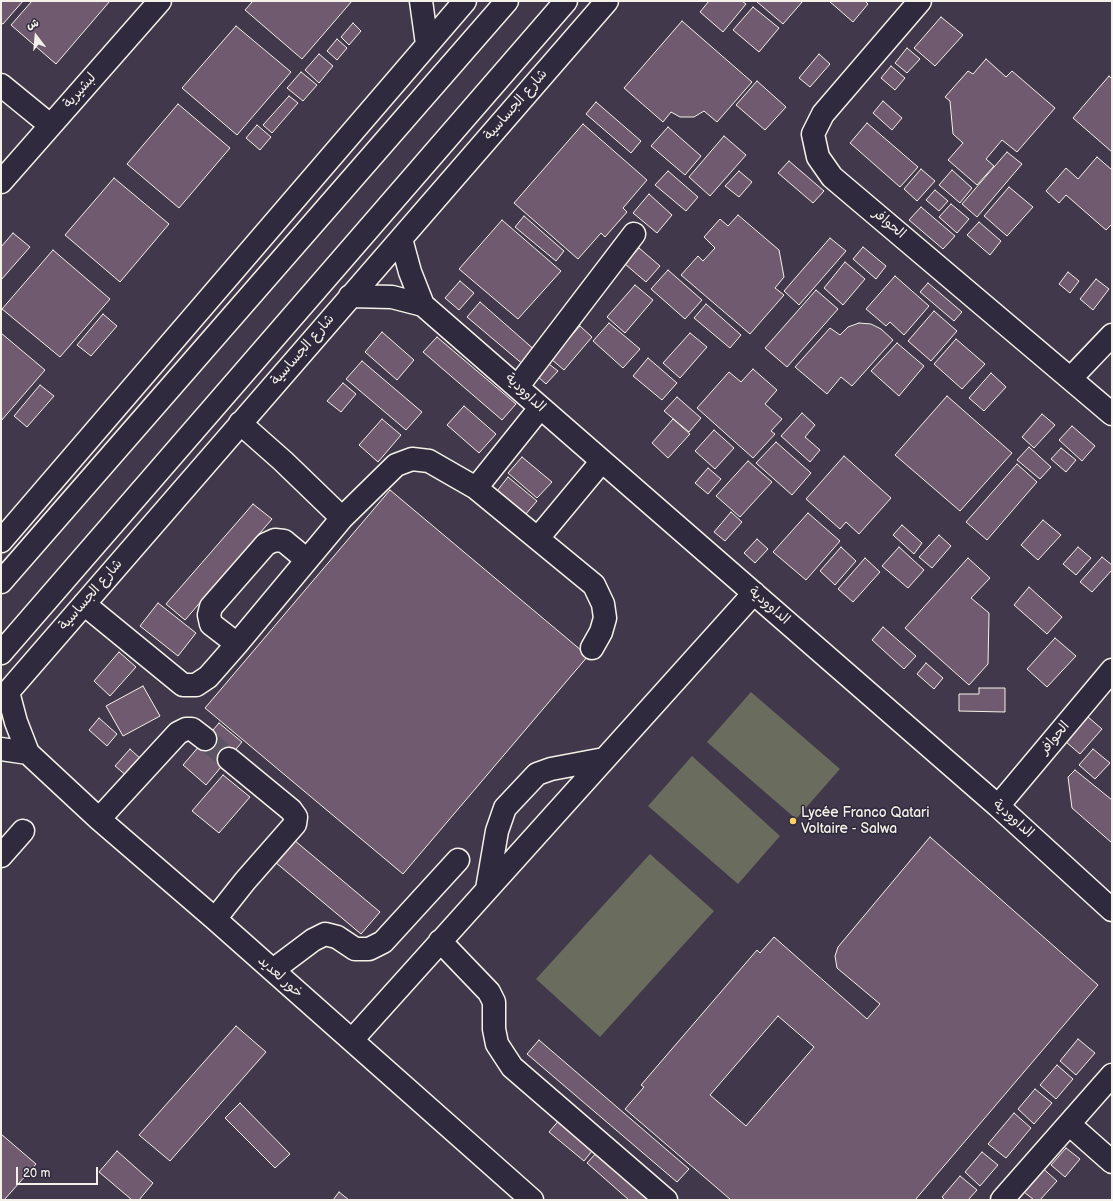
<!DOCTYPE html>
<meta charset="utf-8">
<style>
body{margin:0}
#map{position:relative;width:1113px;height:1201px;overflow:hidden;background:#42384c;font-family:"Balsamiq Sans","Playpen Sans Arabic",sans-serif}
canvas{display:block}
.frame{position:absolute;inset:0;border:2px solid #f4f1e8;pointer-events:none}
.north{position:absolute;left:16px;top:16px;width:40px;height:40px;-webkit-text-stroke:3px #2f2a3d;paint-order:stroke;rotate:344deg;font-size:11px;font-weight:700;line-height:16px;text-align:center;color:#f4f1e8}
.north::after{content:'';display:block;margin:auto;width:14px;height:18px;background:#f4f1e8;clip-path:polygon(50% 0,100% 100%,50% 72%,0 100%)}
.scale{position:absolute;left:16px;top:1167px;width:82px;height:18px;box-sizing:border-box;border:2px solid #f4f1e8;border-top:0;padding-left:5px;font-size:12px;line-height:14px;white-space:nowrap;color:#f4f1e8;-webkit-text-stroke:3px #2f2a3d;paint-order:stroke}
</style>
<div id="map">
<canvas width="1113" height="1201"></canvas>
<div class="frame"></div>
<div class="north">ش</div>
<div class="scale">20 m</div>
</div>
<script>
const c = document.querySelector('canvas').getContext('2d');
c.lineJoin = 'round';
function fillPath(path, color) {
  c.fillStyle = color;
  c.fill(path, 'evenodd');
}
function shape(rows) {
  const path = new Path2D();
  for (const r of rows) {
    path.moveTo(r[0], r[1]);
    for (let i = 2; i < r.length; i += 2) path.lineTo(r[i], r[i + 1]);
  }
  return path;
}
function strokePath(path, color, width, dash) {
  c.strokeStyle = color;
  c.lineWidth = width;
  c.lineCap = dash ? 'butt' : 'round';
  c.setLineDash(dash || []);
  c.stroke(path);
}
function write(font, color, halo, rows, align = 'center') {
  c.font = font + ' "Balsamiq Sans","Playpen Sans Arabic",sans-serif';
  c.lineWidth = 3;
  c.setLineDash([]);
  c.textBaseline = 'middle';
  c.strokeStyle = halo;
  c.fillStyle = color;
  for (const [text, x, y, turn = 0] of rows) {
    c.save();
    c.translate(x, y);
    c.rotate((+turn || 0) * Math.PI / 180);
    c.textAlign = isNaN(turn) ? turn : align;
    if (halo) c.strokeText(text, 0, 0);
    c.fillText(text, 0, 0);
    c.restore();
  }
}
fillPath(shape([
 [751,692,840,769,796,819,707,742],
 [692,756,780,836,738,884,648,806],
 [650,854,714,911,600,1037,536,979]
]), '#6a6c5d');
const building = shape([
 [1,1,23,1,3,24,1,23,1,1],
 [32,1,110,1,56,64,11,25,32,1],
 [253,1,352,1,302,59,245,10,253,1],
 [709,1,742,1,746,4,723,32,700,12,709,1],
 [756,1,803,1,783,24,756,1],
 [829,1,865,1,868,4,853,22,829,1],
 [753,7,779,28,759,52,733,30,753,7],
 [941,17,963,35,935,66,914,48,941,17],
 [682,21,752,82,717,122,704,111,694,117,680,117,671,112,663,122,624,88,682,21],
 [353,23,361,31,349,45,341,37,353,23],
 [236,26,291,72,237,135,182,88,236,26],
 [337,39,347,48,337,60,327,51,337,39],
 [907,48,920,59,907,73,895,63,907,48],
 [319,54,333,66,319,83,305,70,319,54],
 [819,54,830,64,810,87,799,78,819,54],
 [986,59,1006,77,1012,71,1055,108,1017,152,1002,140,986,159,994,166,977,185,948,160,963,143,953,134,950,101,945,97,968,71,973,74,986,59],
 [891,66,905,78,895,90,881,78,891,66],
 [301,72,317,85,303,101,287,88,301,72],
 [1109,76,1112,79,1112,152,1073,118,1109,76],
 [757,81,786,107,765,130,736,105,757,81],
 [289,96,298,103,272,133,263,125,289,96],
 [883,101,902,118,892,130,873,113,883,101],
 [596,102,641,141,631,153,586,114,596,102],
 [178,104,230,148,179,208,127,164,178,104],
 [867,123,918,167,900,187,850,143,867,123],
 [583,124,647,180,623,208,627,212,605,237,601,233,578,259,514,203,583,124],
 [257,125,271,137,260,150,246,138,257,125],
 [668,127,701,156,685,175,651,146,668,127],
 [724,136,746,155,710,196,689,177,724,136],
 [1007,152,1022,164,977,217,962,204,1007,152],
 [1097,157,1112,170,1112,224,1106,230,1066,195,1059,203,1046,191,1066,168,1078,179,1097,157],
 [789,161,824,191,813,203,778,173,789,161],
 [921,169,935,181,917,201,904,189,921,169],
 [952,170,972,188,960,203,939,185,952,170],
 [668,171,698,197,686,211,655,185,668,171],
 [739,171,752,182,739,197,725,186,739,171],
 [114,178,169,224,120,282,65,235,114,178],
 [1009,187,1033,207,1007,236,984,216,1009,187],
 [935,190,948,201,939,211,926,200,935,190],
 [649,194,672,215,657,233,633,213,649,194],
 [951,204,969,219,957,233,939,217,951,204],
 [921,207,955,236,943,249,909,220,921,207],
 [738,215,779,250,784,277,775,288,784,295,750,334,681,275,698,256,703,261,715,248,704,237,720,219,728,226,738,215],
 [524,216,564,251,556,261,515,227,524,216],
 [502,220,561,271,518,319,459,269,502,220],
 [979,222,1001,241,990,255,967,235,979,222],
 [13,233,30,247,1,280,1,247,13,233],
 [830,238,846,251,799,305,784,291,830,238],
 [863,247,886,266,876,279,853,259,863,247],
 [639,248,660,266,646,282,625,264,639,248],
 [53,250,110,299,60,357,2,309,53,250],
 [845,262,865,279,843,305,824,288,845,262],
 [668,270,702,300,685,319,651,289,668,270],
 [1068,272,1079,281,1070,293,1059,284,1068,272],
 [895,276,929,306,904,335,890,322,886,326,866,309,895,276],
 [1096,279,1109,289,1093,310,1080,299,1096,279],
 [460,281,474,293,459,310,445,298,460,281],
 [928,283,962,312,954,321,920,292,928,283],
 [635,285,653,300,625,333,607,317,635,285],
 [816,290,838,309,787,367,765,348,816,290],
 [480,302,537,352,525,366,467,317,480,302],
 [706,304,741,335,730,348,694,318,706,304],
 [934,311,957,331,931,361,908,341,934,311],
 [103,314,117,326,91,356,77,345,103,314],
 [609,323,640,349,623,368,593,341,609,323],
 [859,323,871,324,881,329,893,340,852,386,841,377,827,394,795,367,830,328,840,335,848,327,859,323],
 [580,326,592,337,564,370,551,359,580,326],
 [382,332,414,360,397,380,365,352,382,332],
 [1,333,45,370,1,421,1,333],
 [690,333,707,347,680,378,663,363,690,333],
 [437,337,516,404,502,420,423,352,437,337],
 [956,339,985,364,962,389,934,364,956,339],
 [897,343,924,366,899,396,871,371,897,343],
 [648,358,677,383,662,400,633,376,648,358],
 [362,361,422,412,406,430,346,379,362,361],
 [549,364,558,371,546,384,537,376,549,364],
 [753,369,777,390,765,404,782,419,771,431,775,434,753,458,697,408,729,372,741,382,753,369],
 [991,373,1006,387,984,411,969,398,991,373],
 [343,383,356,394,341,412,327,401,343,383],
 [40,385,54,396,27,427,14,416,40,385],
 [947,396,1012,453,960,511,895,455,947,396],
 [677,397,701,418,689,432,664,411,677,397],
 [464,406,496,434,479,453,447,425,464,406],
 [802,413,815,425,805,437,820,450,810,462,781,436,802,413],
 [1042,414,1055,425,1034,448,1022,437,1042,414],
 [382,419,401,435,378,462,359,445,382,419],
 [673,419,690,434,668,458,652,443,673,419],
 [1072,426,1095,446,1082,461,1059,440,1072,426],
 [714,430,734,448,715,469,695,451,714,430],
 [776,442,811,473,792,495,756,463,776,442],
 [1029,447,1051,467,1040,479,1017,460,1029,447],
 [1061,448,1076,460,1066,472,1051,459,1061,448],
 [844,456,891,498,859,534,846,522,840,529,806,499,844,456],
 [522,457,552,482,537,498,508,473,522,457],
 [748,461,772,482,740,517,716,496,748,461],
 [1017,464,1037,482,987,540,966,522,1017,464],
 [708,468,721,479,708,494,695,483,708,468],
 [508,477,537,501,525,515,497,491,508,477],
 [390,490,588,656,403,874,205,708,390,490],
 [253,504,272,519,185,620,166,604,253,504],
 [731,512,742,522,725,541,714,532,731,512],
 [808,513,840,541,806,580,773,552,808,513],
 [1043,520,1061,535,1038,560,1021,545,1043,520],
 [902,525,922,543,914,554,893,535,902,525],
 [939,535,951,546,932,568,919,557,939,535],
 [757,539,768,549,755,563,744,553,757,539],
 [841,547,856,561,835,585,820,571,841,547],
 [899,547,924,570,908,588,882,566,899,547],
 [1078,547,1091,558,1076,575,1063,564,1078,547],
 [1102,557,1112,565,1112,570,1092,592,1080,582,1102,557],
 [865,558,880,572,853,602,838,589,865,558],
 [968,558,990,578,971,598,989,613,988,664,969,685,905,628,968,558],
 [1029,587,1062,617,1047,634,1014,605,1029,587],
 [158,603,196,633,178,656,140,626,158,603],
 [883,627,916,656,904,669,872,640,883,627],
 [1055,638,1076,656,1047,687,1027,669,1055,638],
 [119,652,136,667,110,696,94,681,119,652],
 [926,663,943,678,934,689,917,674,926,663],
 [143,686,160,716,123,736,106,706,143,686],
 [979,688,1005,688,1005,712,959,711,959,694,979,694,979,688],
 [1088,717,1102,729,1080,754,1066,742,1088,717],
 [99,718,117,734,107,746,89,730,99,718],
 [219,723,242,742,206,785,183,765,219,723],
 [130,749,143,761,128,777,115,766,130,749],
 [1093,749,1110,763,1095,779,1079,765,1093,749],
 [1075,770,1112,800,1112,843,1072,808,1068,777,1075,770],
 [223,775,250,797,219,833,192,811,223,775],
 [930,837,1098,985,915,1200,731,1200,625,1109,644,1087,641,1085,757,950,760,953,774,937,867,1019,880,1004,837,968,835,956,838,947,930,837],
 [778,1016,814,1047,746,1126,710,1095,778,1016],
 [294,840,380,912,361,934,275,862,294,840],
 [236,1026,266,1052,170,1161,139,1135,236,1026],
 [1078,1039,1095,1053,1076,1075,1060,1061,1078,1039],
 [539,1040,689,1169,677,1182,527,1054,539,1040],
 [1057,1065,1073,1079,1056,1099,1040,1085,1057,1065],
 [1035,1089,1052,1103,1034,1124,1018,1109,1035,1089],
 [240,1103,290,1154,275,1168,225,1118,240,1103],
 [1014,1113,1031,1128,1006,1158,988,1144,1014,1113],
 [561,1118,596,1146,584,1161,549,1132,561,1118],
 [1,1134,36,1164,4,1200,1,1200,1,1134],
 [1066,1148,1080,1159,1065,1177,1051,1165,1066,1148],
 [600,1149,659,1200,629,1200,587,1163,600,1149],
 [117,1151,153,1183,139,1200,132,1200,99,1172,117,1151],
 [982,1152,998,1165,980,1186,965,1172,982,1152],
 [1039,1165,1057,1181,1040,1200,1034,1200,1019,1188,1039,1165],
 [960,1176,977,1190,968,1200,945,1200,942,1197,960,1176],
 [339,1192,349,1200,333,1200,339,1192]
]);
fillPath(building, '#6f5a70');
strokePath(building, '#f4f1e8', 1);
strokePath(shape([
 [205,739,229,759]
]), '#5d5463', 22, [22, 11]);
const minor = shape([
 [421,1,427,44],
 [920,1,823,114,813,134,818,157,832,177,1112,414],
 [1,85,50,125],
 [1,182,160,1],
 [401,239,410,272,423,305],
 [350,296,392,297,423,305,998,806,1112,910],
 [1071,378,1112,335],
 [518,386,634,234],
 [240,423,283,461,342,518],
 [476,488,540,408],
 [538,538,602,461],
 [1,541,465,1],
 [1,582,507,1],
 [84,604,183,685,196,685,208,677,237,644,342,518,396,465,412,459,429,461,476,488,594,585,603,604,605,618,601,632,592,648],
 [237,644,211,624,209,615,211,607,266,544,275,540,284,541,307,560],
 [1,653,566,1],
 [8,692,16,722,28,753,99,819,215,919,532,1200],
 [1,700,607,1],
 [1,749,28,753],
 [998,806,1112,670],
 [99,819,178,733,186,729,192,729,205,739],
 [1,856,23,831],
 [487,889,497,831,505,808,537,774,551,769,604,759],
 [215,919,245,881,295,824,296,817,291,810,229,759],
 [440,941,489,992,494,1002,494,1029,497,1044,512,1067,666,1200],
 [273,970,313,940,325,934,337,937,355,949,369,949,383,942,458,860],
 [352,1040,754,593],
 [1069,1124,1112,1162],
 [1002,1200,1112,1075]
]);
strokePath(minor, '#f4f1e8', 25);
strokePath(minor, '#2f2a3d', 22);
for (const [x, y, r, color] of [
 [793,821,4,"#ffd166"]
]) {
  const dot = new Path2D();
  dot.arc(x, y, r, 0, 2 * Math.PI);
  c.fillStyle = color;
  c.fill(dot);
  strokePath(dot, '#2f2a3d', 1.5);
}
write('14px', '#f4f1e8', '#2f2a3d', [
 ["لبشيرية",80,91,-48],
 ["شارع الجساسية",516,105,-49],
 ["الحوافر",889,224,40],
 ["شارع الجساسية",303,350,-49],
 ["الداوودية",525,393,43],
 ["شارع الجساسية",91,595,-49],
 ["الداوودية",769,606,41],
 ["الحوافر",1055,738,-50],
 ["الداوودية",1013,819,42],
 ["خور لعديد",280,977,42]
]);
write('14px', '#f4f1e8', '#2f2a3d', [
 ["Lycée Franco Qatari",801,813],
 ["Voltaire - Salwa",801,829]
], 'left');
</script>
